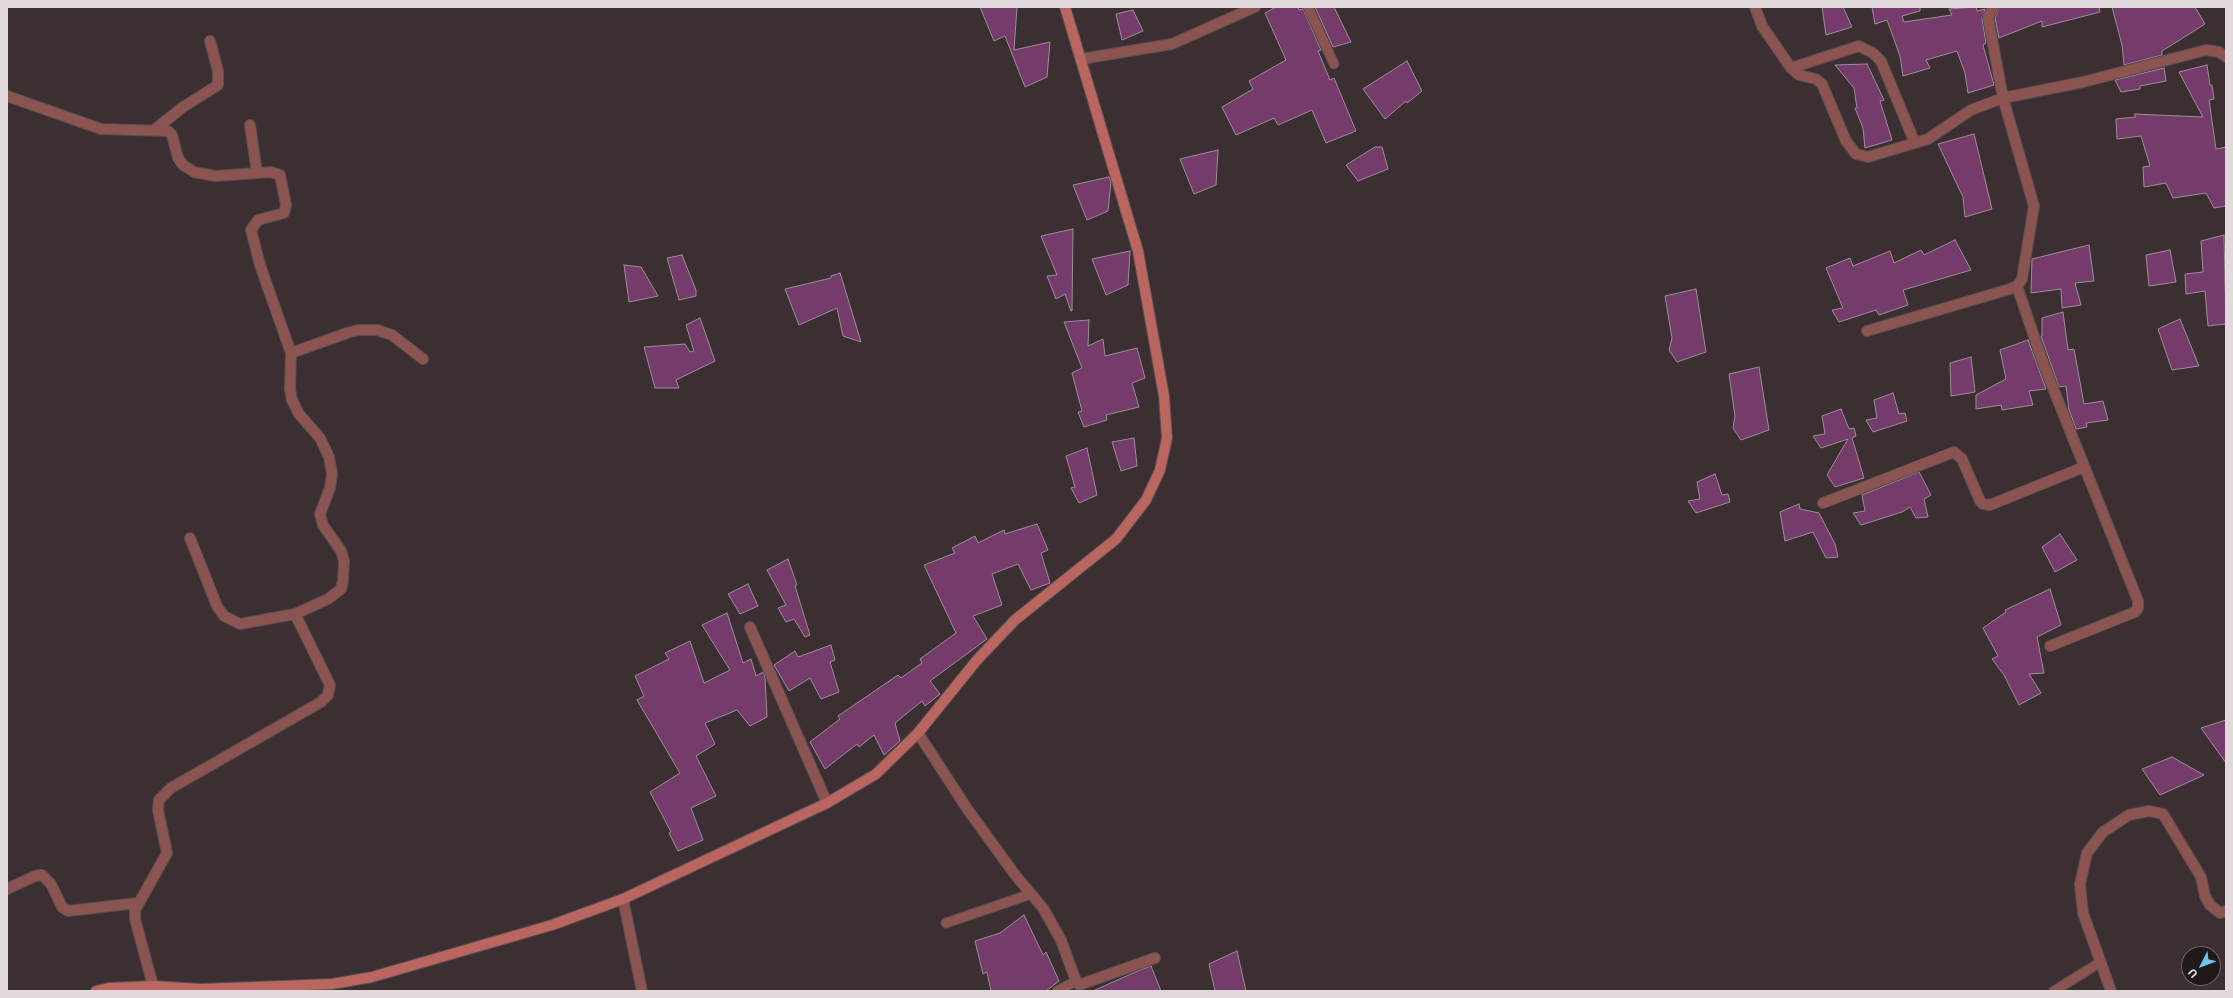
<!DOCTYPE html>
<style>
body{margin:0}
#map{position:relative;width:2233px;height:998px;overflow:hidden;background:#3b2f32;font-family:"Noto Sans",sans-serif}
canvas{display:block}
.frame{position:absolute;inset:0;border:8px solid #e1d9db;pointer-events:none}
.north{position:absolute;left:2181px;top:946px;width:40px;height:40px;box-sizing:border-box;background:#1f191a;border:1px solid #6d6667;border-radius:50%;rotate:228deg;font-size:11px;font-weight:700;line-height:16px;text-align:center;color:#e1d9db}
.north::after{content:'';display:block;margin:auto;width:14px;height:18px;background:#6ec2f4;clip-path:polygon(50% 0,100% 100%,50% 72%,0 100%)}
</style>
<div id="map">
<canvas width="2233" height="998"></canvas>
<div class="frame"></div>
<div class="north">U</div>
</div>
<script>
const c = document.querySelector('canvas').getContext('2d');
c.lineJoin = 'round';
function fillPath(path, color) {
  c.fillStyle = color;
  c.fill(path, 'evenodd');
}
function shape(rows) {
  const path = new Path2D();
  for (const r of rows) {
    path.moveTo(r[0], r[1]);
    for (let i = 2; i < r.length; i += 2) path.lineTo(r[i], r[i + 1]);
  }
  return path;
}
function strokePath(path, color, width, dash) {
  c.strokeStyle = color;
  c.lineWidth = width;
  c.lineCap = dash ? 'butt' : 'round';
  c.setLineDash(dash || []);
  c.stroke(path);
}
const building = shape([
 [980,7,1017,7,1014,50,1050,42,1047,77,1025,87,1005,36,994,41,980,7],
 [1276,7,1298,7,1299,10,1303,9,1321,50,1318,51,1330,80,1334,78,1356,131,1326,143,1312,110,1278,125,1274,118,1236,135,1222,107,1253,89,1249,81,1286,60,1265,13,1276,7],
 [1315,7,1334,7,1351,42,1333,47,1315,7],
 [1822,7,1843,7,1852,27,1826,35,1822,7],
 [1872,7,1920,7,1920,11,1902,16,1904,22,1952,15,1949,9,1976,7,1977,11,1985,9,1982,18,1986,43,1983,45,1994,85,1968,93,1965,73,1957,51,1926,60,1930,68,1903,76,1900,56,1887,20,1875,24,1872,7],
 [2000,7,2099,7,2100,12,2042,27,2042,21,1999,38,1995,18,2000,7],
 [2112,7,2195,7,2205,24,2162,51,2162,55,2124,65,2122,45,2112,7],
 [1133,10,1143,31,1122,40,1116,14,1133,10],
 [1407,61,1422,91,1407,103,1406,101,1385,119,1363,89,1407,61],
 [1867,64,1884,100,1880,101,1892,140,1865,148,1863,128,1855,108,1857,108,1854,88,1835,65,1867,64],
 [2207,65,2210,85,2212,85,2214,99,2209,100,2216,149,2226,147,2226,206,2214,208,2206,193,2173,198,2166,183,2144,187,2143,167,2150,166,2141,136,2117,139,2116,119,2136,117,2134,114,2203,117,2179,72,2207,65],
 [2164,68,2166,81,2140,86,2140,89,2121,92,2115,80,2164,68],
 [1974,134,1992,209,1965,217,1963,197,1938,144,1974,134],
 [1375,147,1382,147,1388,169,1358,181,1346,165,1375,147],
 [1218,150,1216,185,1194,194,1180,159,1218,150],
 [1109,177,1111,182,1108,211,1087,220,1073,185,1109,177],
 [1073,229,1072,311,1071,311,1065,294,1056,299,1047,276,1057,275,1041,236,1073,229],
 [2224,235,2226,324,2208,326,2205,291,2186,294,2185,274,2203,272,2201,241,2224,235],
 [1955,240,1971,270,1903,290,1908,305,1879,315,1876,310,1839,322,1832,310,1843,308,1826,268,1850,258,1853,266,1890,251,1894,263,1921,250,1924,255,1955,240],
 [2089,245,2094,281,2075,283,2081,305,2062,308,2061,289,2031,293,2032,259,2089,245],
 [2170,250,2176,282,2149,286,2146,255,2170,250],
 [1130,251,1128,285,1106,295,1092,259,1130,251],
 [682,255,696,290,696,296,679,300,667,258,682,255],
 [624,265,641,267,658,296,629,302,624,265],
 [840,273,841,276,861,342,843,336,837,308,799,325,785,289,831,278,831,276,840,273],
 [1696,289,1706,352,1677,362,1669,350,1672,338,1665,296,1696,289],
 [2063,312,2068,350,2074,349,2084,404,2103,401,2108,420,2086,423,2087,427,2076,429,2069,410,2066,386,2059,387,2041,336,2042,336,2042,318,2063,312],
 [700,318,715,361,676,380,679,388,655,388,644,347,685,344,690,352,694,351,686,325,700,318],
 [2180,319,2199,366,2172,370,2158,329,2180,319],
 [1089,320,1088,346,1103,339,1105,356,1137,348,1145,378,1132,383,1139,407,1106,415,1107,420,1084,427,1078,412,1082,411,1072,373,1082,368,1064,322,1089,320],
 [2028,340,2046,389,2029,391,2033,405,2002,410,2001,405,1976,409,1976,395,2006,379,2000,350,2028,340],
 [1971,357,1975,392,1951,396,1950,363,1971,357],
 [1759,367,1769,430,1741,440,1733,428,1735,416,1729,374,1759,367],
 [1893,393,1899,414,1905,413,1907,421,1873,432,1866,420,1877,418,1874,400,1893,393],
 [1841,409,1849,429,1854,428,1856,436,1852,438,1864,478,1835,487,1827,475,1848,439,1821,448,1813,436,1825,434,1822,416,1841,409],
 [1134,438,1137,466,1121,471,1112,442,1134,438],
 [1087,448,1097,495,1079,503,1071,488,1075,487,1066,456,1087,448],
 [1919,472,1931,495,1924,499,1928,517,1916,518,1910,507,1902,512,1861,525,1853,513,1865,511,1862,495,1919,472],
 [1715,474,1722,495,1728,494,1730,502,1696,513,1688,501,1700,499,1697,482,1715,474],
 [1799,504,1800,509,1819,513,1835,544,1838,557,1826,558,1813,532,1785,541,1780,512,1799,504],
 [1037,524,1048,550,1041,553,1050,583,1031,590,1018,564,992,574,1002,605,973,616,987,639,930,681,940,694,925,706,922,701,895,723,900,741,884,755,874,735,859,747,857,744,825,769,810,742,840,719,838,716,898,675,901,678,922,663,920,659,956,633,924,565,955,553,952,548,975,536,978,543,1004,530,1005,534,1037,524],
 [2060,534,2077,560,2055,572,2042,547,2060,534],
 [788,559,797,585,795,586,810,635,805,637,794,619,786,622,778,608,786,605,767,570,788,559],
 [748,584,758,606,740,614,728,594,748,584],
 [2050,589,2061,625,2037,637,2044,673,2029,674,2041,693,2019,705,2004,675,1992,659,1998,656,1983,628,2006,612,2005,610,2050,589],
 [727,613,743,663,751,659,756,676,763,672,765,677,767,717,750,726,737,710,705,723,715,744,696,756,716,796,691,808,703,840,678,851,669,833,671,832,650,792,680,773,637,700,644,696,635,676,669,659,665,653,690,641,704,683,730,670,702,625,727,613],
 [831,645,835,660,830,662,839,692,821,699,810,678,789,691,774,665,795,651,798,657,831,645],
 [2226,720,2226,763,2201,728,2226,720],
 [2172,757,2204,775,2160,795,2142,769,2172,757],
 [1024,915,1043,955,1046,952,1059,981,1046,991,991,991,987,972,983,974,975,941,1000,933,1024,915],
 [1237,951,1246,991,1215,991,1209,964,1237,951],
 [1151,966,1161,991,1093,991,1140,970,1151,966]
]);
fillPath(building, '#753b6b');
strokePath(building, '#9b8f98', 1);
const lane = shape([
 [1308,7,1334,64],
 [946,923,1031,894],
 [1057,991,1076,981],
 [2054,991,2099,963]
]);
const street = shape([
 [1755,7,1762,26,1791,68,1799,75,1816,79,1822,84,1846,141,1856,154,1868,157,1928,139,1971,110,2003,98,2083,82,2206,50,2219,52,2226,57],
 [1081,59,1172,44,1255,7],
 [1791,68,1859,46,1873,53,1881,61,1886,73,1915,143],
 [7,96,101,129,168,131,172,135,178,158,183,165,194,172,215,176,271,172,280,175,286,205,284,213,258,220,251,230,260,265,291,353,290,389,292,400,299,414,320,438,329,457,332,474,330,488,320,514,323,525,341,551,344,561,343,581,341,589,328,599,295,614,240,624,224,616,217,606,190,538],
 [250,125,257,173],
 [154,130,183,107,218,85,218,71,210,41],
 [2017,286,2043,363,2138,601,2138,608,2135,612,2050,646],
 [1867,331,2010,289,2017,286,2022,279,2034,206,2003,98,1988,17,1994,7],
 [291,353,347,333,358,330,377,330,392,335,423,359],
 [1823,503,1954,452,1962,459,1980,501,1983,504,1990,505,2084,467],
 [750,627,827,803],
 [918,733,968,810,1016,876,1043,908,1061,940,1076,981,1079,985,1155,958],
 [7,889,35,876,42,875,51,884,62,907,68,911,137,903],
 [623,899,642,991],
 [153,986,135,919,135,910,167,853,158,810,159,800,171,788,321,702,328,695,330,685,295,614],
 [2111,991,2083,913,2080,884,2087,853,2103,832,2129,815,2149,811,2163,814,2201,877,2205,896,2210,905,2220,913,2226,911]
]);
const secondary = shape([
 [96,991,109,988,153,986,200,989,332,984,372,977,552,925,623,899,827,803,876,774,918,733,977,660,1015,620,1116,539,1146,500,1160,470,1167,438,1164,396,1138,251,1065,7]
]);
strokePath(lane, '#594e50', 11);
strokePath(street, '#594e50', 12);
strokePath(secondary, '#594e50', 12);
strokePath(lane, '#8b5451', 9);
strokePath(street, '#8b5451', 10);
strokePath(secondary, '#bb6561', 10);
</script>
